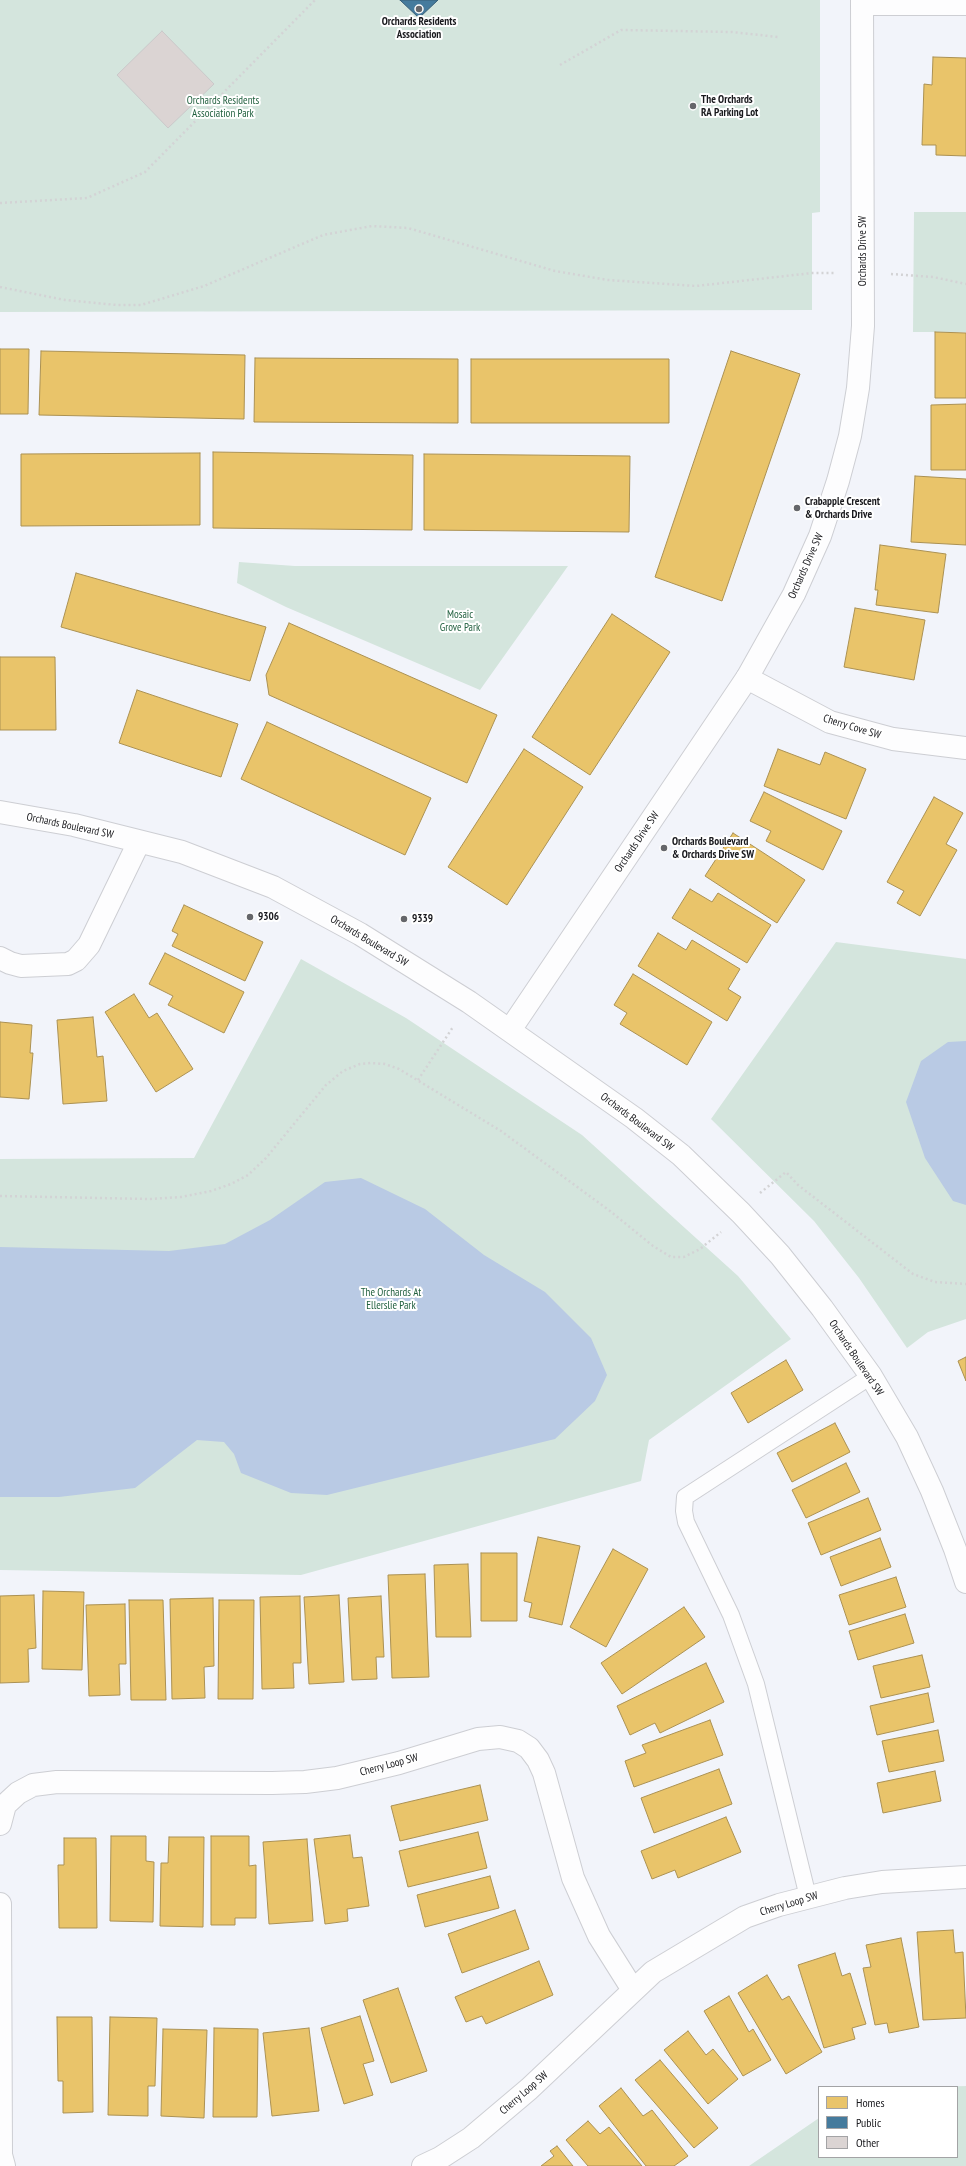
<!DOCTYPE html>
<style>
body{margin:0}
#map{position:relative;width:966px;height:2166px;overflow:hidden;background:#f2f4fa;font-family:"PT Sans Narrow",sans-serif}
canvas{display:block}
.legend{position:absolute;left:818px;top:2086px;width:140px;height:72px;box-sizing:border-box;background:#fff;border:1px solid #a3a3a5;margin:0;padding:5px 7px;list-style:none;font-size:12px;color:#19191d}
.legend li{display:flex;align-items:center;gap:8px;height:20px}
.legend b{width:20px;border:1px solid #a3a3a5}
</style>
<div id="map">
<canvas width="966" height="2166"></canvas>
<ul class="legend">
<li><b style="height:11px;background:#e9c46a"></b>Homes</li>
<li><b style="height:11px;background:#457b9d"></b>Public</li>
<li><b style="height:11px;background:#dbd4d3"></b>Other</li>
</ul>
</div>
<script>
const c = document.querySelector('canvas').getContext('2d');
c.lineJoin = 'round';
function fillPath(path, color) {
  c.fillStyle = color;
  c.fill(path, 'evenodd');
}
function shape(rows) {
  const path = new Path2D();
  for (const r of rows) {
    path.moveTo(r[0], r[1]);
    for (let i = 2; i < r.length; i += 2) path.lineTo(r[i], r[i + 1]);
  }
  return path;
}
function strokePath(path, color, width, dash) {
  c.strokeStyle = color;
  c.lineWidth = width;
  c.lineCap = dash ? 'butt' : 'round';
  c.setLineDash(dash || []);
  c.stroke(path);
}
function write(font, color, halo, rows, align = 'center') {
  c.font = font + ' "PT Sans Narrow",sans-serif';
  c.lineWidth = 4;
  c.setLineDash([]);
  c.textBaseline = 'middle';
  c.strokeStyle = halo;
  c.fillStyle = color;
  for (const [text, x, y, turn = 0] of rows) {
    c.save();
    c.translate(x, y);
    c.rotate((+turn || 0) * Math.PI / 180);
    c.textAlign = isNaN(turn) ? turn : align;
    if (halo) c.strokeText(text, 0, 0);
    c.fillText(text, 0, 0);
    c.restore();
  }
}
fillPath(shape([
 [0,0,820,0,820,212,812,213,812,310,0,312],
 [914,212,966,212,966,332,913,332],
 [239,562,295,566,568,566,480,690,286,607,237,583],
 [836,942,966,959,966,1319,928,1332,907,1348,859,1278,814,1221,711,1119],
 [301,959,406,1018,582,1135,738,1276,791,1339,649,1440,641,1481,301,1575,0,1570,0,1159,194,1158],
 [966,2086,966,2166,749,2166,819,2118,819,2157,957,2157,957,2087,933,2087]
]), '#d4e5dd');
fillPath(shape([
 [966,1041,966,1205,953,1201,925,1158,906,1102,921,1061,948,1042],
 [361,1178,425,1209,484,1255,545,1292,591,1338,607,1375,595,1401,555,1439,327,1495,291,1493,241,1473,234,1454,224,1442,197,1440,135,1488,59,1497,0,1497,0,1247,169,1251,225,1244,270,1220,325,1182]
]), '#b9cae4');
const homes = shape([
 [933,57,966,58,966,156,936,155,936,145,922,145,924,84,932,85,933,57],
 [935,332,966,333,966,398,935,398,935,332],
 [0,349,29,349,28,414,0,414,0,349],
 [41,351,245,355,244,419,39,415,41,351],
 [731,351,800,374,722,601,655,577,731,351],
 [255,358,458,359,458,423,254,422,255,358],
 [471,359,669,359,669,423,471,423,471,359],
 [966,404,966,470,931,470,931,405,966,404],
 [213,452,413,455,412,530,213,528,213,452],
 [200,453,200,525,21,526,21,454,200,453],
 [424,454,630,456,629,532,424,530,424,454],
 [915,476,966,479,966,545,911,542,915,476],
 [880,545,946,554,938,613,876,605,878,590,875,590,880,545],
 [76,573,266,627,250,681,61,627,76,573],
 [855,608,925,620,914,680,844,667,855,608],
 [612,614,670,652,590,775,532,737,612,614],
 [289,623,497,715,467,783,269,695,266,675,289,623],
 [0,657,55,657,56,730,0,730,0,657],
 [137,690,238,724,221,777,119,743,137,690],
 [267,722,431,798,405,855,241,779,267,722],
 [524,749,583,787,507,905,448,867,524,749],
 [778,749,820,765,825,752,866,769,846,819,764,786,778,749],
 [764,792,842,831,823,870,766,841,771,831,750,821,764,792],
 [934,797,963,813,946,844,957,850,920,916,897,903,904,891,887,882,934,797],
 [733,833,805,880,777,923,705,876,733,833],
 [690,889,712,902,718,893,771,925,747,963,672,918,690,889],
 [184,905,263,942,245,981,172,946,178,934,172,931,184,905],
 [658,933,686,950,692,940,740,969,728,989,741,997,727,1021,638,966,658,933],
 [165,953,244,992,224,1033,168,1005,173,996,149,984,165,953],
 [633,974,712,1022,687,1065,620,1024,627,1013,614,1005,633,974],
 [134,994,149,1018,157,1013,193,1069,156,1092,105,1012,134,994],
 [93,1017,97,1057,103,1056,107,1101,63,1104,57,1020,93,1017],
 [0,1022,32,1025,30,1053,33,1053,29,1099,0,1097,0,1022],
 [966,1357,966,1381,958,1361,966,1357],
 [786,1360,803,1390,748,1423,731,1393,786,1360],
 [835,1423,850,1452,792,1482,777,1453,835,1423],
 [846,1463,860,1492,806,1518,792,1490,846,1463],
 [868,1498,881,1530,821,1555,808,1523,868,1498],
 [538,1537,580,1546,562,1625,529,1617,532,1603,524,1601,538,1537],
 [880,1538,891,1567,841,1586,830,1557,880,1538],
 [613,1549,648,1569,606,1647,570,1627,613,1549],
 [481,1553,517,1553,517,1621,481,1621,481,1553],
 [468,1564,471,1637,436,1637,434,1565,468,1564],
 [425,1574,429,1677,392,1678,388,1575,425,1574],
 [896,1577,906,1607,849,1625,839,1595,896,1577],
 [43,1591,84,1592,82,1670,42,1669,43,1591],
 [34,1595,36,1648,28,1649,29,1682,0,1683,0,1596,34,1595],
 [339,1595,344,1682,309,1684,304,1597,339,1595],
 [300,1596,301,1663,293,1663,294,1688,262,1689,260,1597,300,1596],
 [381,1596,384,1657,376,1657,377,1679,352,1680,348,1598,381,1596],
 [213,1598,214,1666,204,1667,205,1698,172,1699,170,1599,213,1598],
 [129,1600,163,1600,166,1700,131,1700,129,1600],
 [219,1600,254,1600,253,1699,218,1699,219,1600],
 [125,1604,126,1664,119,1664,120,1695,89,1696,86,1605,125,1604],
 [684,1607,705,1637,622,1694,601,1663,684,1607],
 [905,1614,914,1643,858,1660,849,1631,905,1614],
 [922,1655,930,1687,881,1698,873,1666,922,1655],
 [706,1663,724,1702,660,1733,655,1723,630,1735,617,1706,706,1663],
 [928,1693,934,1722,877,1735,870,1706,928,1693],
 [710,1720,723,1755,634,1787,625,1761,646,1753,642,1745,710,1720],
 [938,1730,944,1761,889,1772,882,1741,938,1730],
 [719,1769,732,1804,654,1833,641,1798,719,1769],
 [935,1771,941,1801,883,1813,877,1783,935,1771],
 [480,1785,488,1820,400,1841,391,1806,480,1785],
 [726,1817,741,1852,678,1878,675,1870,652,1879,641,1851,726,1817],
 [478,1832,487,1868,408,1887,399,1851,478,1832],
 [350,1835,353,1858,362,1857,369,1906,347,1909,348,1921,325,1924,314,1839,350,1835],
 [111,1836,146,1836,146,1861,154,1862,153,1922,110,1921,111,1836],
 [211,1836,249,1836,249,1866,256,1865,256,1918,235,1918,235,1925,211,1925,211,1836],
 [169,1837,204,1837,203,1927,160,1926,161,1863,168,1863,169,1837],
 [64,1838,96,1838,97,1928,59,1928,58,1865,64,1865,64,1838],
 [307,1839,313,1921,269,1924,263,1842,307,1839],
 [490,1876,499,1908,425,1927,417,1895,490,1876],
 [515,1910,529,1949,462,1973,448,1934,515,1910],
 [953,1930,955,1953,963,1952,966,2018,923,2020,917,1932,953,1930],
 [901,1938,919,2027,889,2033,887,2023,875,2025,863,1968,871,1967,866,1945,901,1938],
 [835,1953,842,1976,850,1973,866,2024,852,2028,855,2039,824,2048,798,1965,835,1953],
 [539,1961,553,1995,486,2024,482,2016,466,2022,455,1997,539,1961],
 [767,1975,782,2000,789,1996,822,2052,786,2074,738,1993,767,1975],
 [398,1988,427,2071,391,2083,363,2000,398,1988],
 [729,1996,749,2032,753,2029,771,2060,743,2076,704,2011,729,1996],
 [360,2016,374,2061,363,2064,373,2095,344,2104,321,2028,360,2016],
 [57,2017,92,2017,93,2112,63,2113,63,2081,58,2081,57,2017],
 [110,2017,157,2018,155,2086,148,2086,148,2116,108,2115,110,2017],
 [214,2028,258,2029,257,2117,213,2117,214,2028],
 [309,2028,319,2111,272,2116,263,2033,309,2028],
 [163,2029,207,2030,204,2118,161,2116,163,2029],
 [688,2031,706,2055,713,2049,738,2079,708,2104,664,2050,688,2031],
 [660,2060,718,2128,694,2148,635,2080,660,2060],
 [621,2088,643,2116,652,2110,688,2156,674,2166,646,2166,599,2106,621,2088],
 [588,2121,600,2134,609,2127,642,2166,588,2166,566,2140,588,2121],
 [557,2146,573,2166,541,2166,554,2156,550,2151,557,2146]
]);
fillPath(homes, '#e9c46a');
strokePath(homes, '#ab9153', 1);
const public = shape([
 [400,0,438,0,419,18,400,0]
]);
fillPath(public, '#457b9d');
strokePath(public, '#385e77', 1);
const building = shape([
 [162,31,214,84,168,128,117,75,162,31]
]);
fillPath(building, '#dbd4d3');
strokePath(building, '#cac9ca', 1);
const service = shape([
 [808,1897,756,1684,731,1615,686,1522,684,1511,685,1497,871,1376]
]);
const minor = shape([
 [862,4,966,4],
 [747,678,830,722,893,739,966,748],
 [0,958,10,963,21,966,68,964,76,960,89,945,139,842],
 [0,1824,5,1805,18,1793,33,1785,57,1782,272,1783,305,1782,337,1778,399,1763,478,1739,500,1737,518,1741,529,1748,538,1760,544,1773,573,1878,599,1936,633,1990],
 [0,1904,1,2155,4,2166],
 [423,2166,440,2158,471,2138,529,2089,653,1972,745,1917,779,1905,845,1888,882,1882,966,1877]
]);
const tertiary = shape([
 [0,812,74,825,182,852,273,887,360,934,469,1002,634,1118,681,1155,741,1213,780,1255,822,1308,871,1376,907,1437,932,1491,955,1549,966,1582],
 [510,1030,747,678,794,594,820,536,838,481,850,436,858,388,863,326,862,0]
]);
strokePath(service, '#cdced3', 18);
strokePath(minor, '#cdced3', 24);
strokePath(tertiary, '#cdced3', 24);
strokePath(shape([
 [560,65,621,30,732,32,778,37],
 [0,203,87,198,145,172,315,0],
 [891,274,933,277,966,284],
 [0,287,65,300,117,305,141,305,204,286,323,235,372,226,408,228,555,271,608,280,696,286,812,273,836,273],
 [418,1080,453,1027],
 [760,1193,786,1172,798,1185,913,1274,935,1282,966,1284],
 [0,1196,150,1199,181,1197,211,1191,231,1184,248,1175,266,1158,326,1085,343,1071,360,1064,371,1063,385,1064,399,1069,501,1131,610,1211,653,1246,671,1257,684,1257,700,1249,721,1232]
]), '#d3d3d5', 2.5, [2, 3]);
strokePath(service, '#fdfdfe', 16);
strokePath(minor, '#fdfdfe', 22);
strokePath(tertiary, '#fdfdfe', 22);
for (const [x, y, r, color] of [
 [419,9,4,"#65666a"],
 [693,106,4,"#65666a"],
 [797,508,4,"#65666a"],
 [664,848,4,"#65666a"],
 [250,917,4,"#65666a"],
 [404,919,4,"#65666a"]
]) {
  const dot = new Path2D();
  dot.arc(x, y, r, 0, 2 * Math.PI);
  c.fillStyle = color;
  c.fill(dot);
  strokePath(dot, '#fff', 1.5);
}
write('bold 11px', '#19191d', '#fff', [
 ["Orchards Residents",419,22,"center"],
 ["Association",419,35,"center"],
 ["The Orchards",701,100],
 ["RA Parking Lot",701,113],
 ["Crabapple Crescent",805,502],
 ["& Orchards Drive",805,515],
 ["Orchards Boulevard",672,842],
 ["& Orchards Drive SW",672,855],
 ["9306",258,917],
 ["9339",412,919]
], 'left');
write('11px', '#205f3e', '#fff', [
 ["Orchards Residents",223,101],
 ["Association Park",223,114],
 ["Mosaic",460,615],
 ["Grove Park",460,628],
 ["The Orchards At",391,1293],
 ["Ellerslie Park",391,1306]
]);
write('11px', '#19191d', '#fff', [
 ["Orchards Drive SW",863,251,-90],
 ["Orchards Drive SW",806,566,-66],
 ["Cherry Cove SW",852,727,17],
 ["Orchards Boulevard SW",70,826,12],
 ["Orchards Drive SW",637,842,-56],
 ["Orchards Boulevard SW",369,941,31],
 ["Orchards Boulevard SW",637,1122,37],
 ["Orchards Boulevard SW",856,1358,56],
 ["Cherry Loop SW",389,1765,-15],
 ["Cherry Loop SW",789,1904,-17],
 ["Cherry Loop SW",524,2093,-41]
]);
</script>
